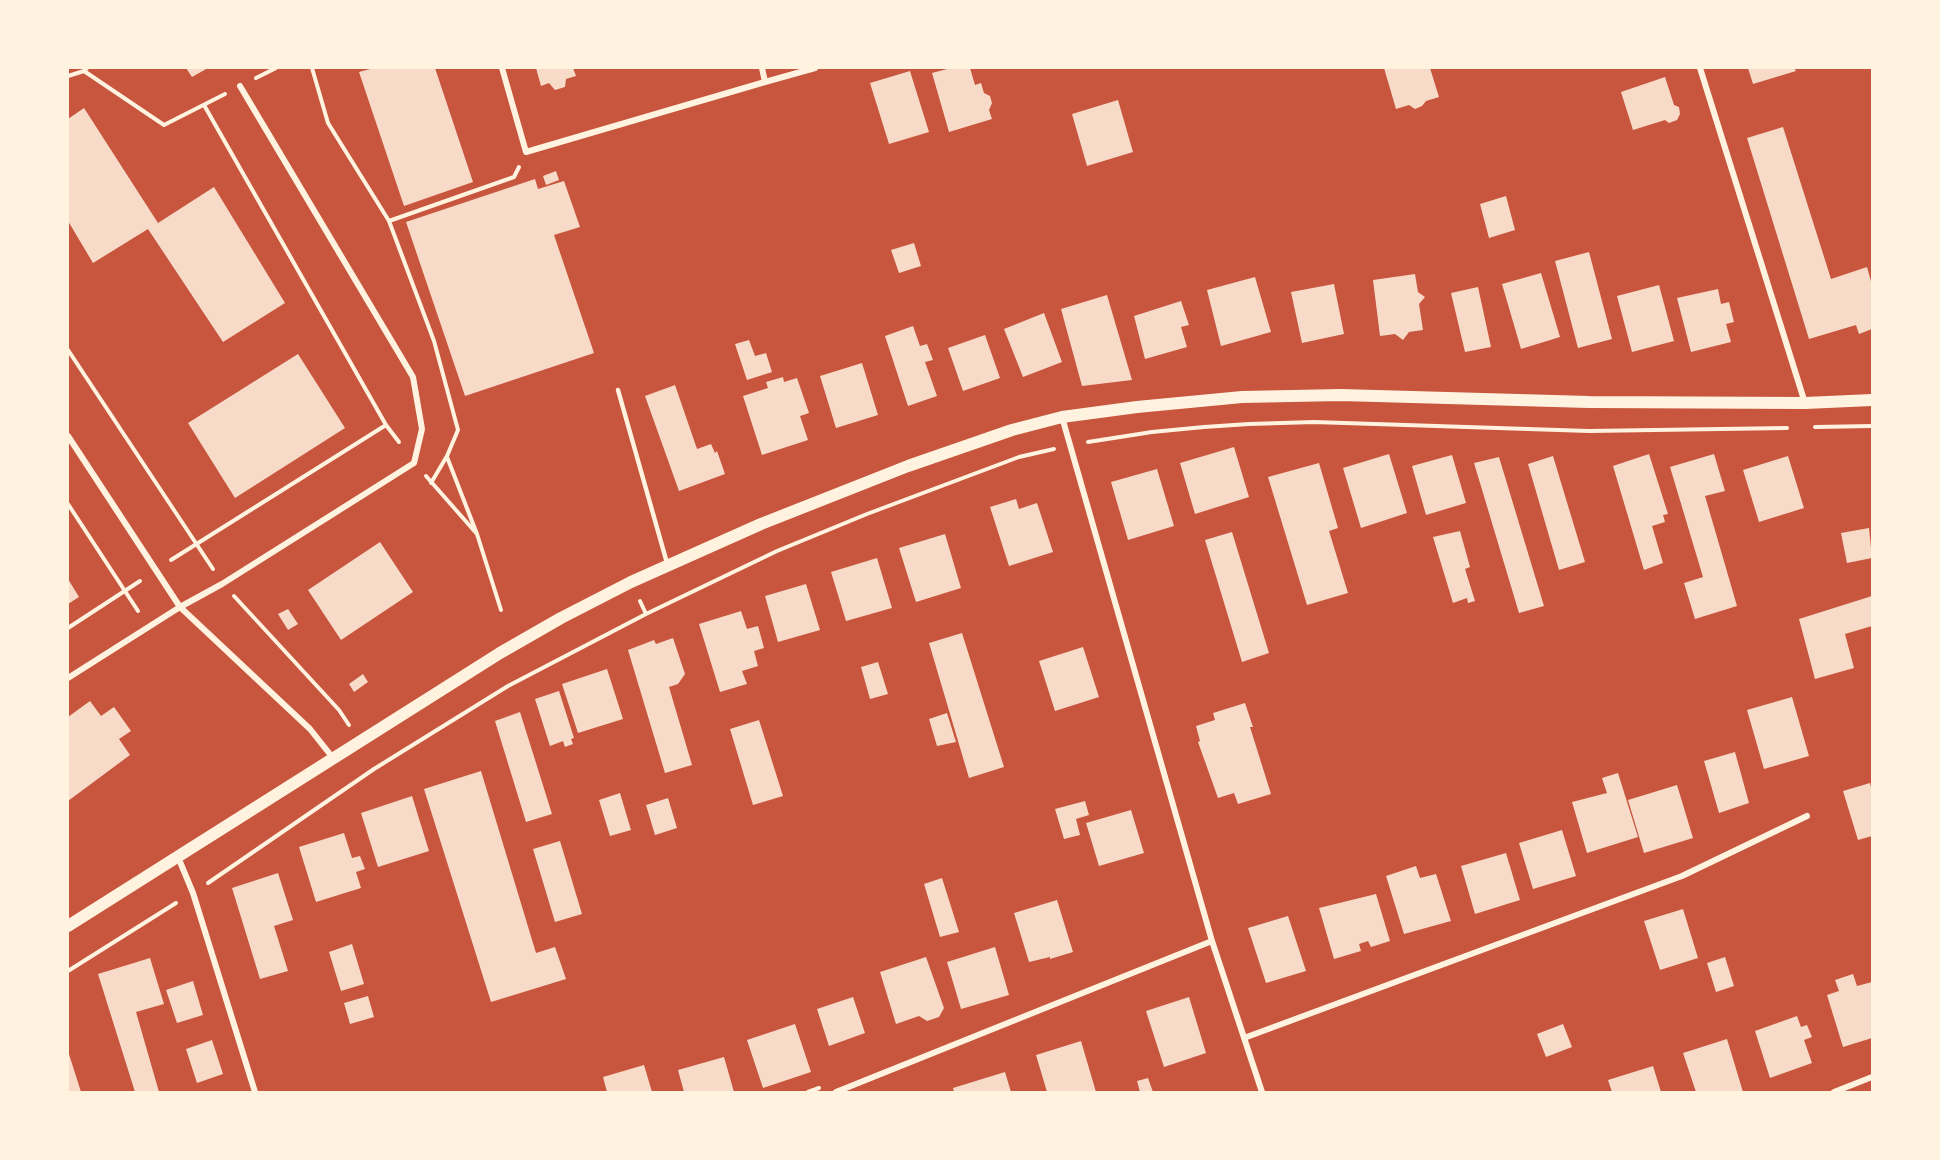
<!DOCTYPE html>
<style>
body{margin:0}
#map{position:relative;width:1940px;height:1160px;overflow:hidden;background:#c8553d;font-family:Montserrat,sans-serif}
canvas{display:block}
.frame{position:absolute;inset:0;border:69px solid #fff3e0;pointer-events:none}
</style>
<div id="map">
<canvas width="1940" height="1160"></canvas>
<div class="frame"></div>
</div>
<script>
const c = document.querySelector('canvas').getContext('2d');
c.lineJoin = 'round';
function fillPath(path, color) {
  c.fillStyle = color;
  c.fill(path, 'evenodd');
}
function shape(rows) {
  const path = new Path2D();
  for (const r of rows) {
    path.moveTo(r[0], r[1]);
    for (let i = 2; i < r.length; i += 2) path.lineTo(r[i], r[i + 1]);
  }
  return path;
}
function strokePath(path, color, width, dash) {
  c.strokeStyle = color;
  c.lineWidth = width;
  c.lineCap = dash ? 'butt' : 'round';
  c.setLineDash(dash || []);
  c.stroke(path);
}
fillPath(shape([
 [186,68,208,68,192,77],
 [374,68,435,68,473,182,404,206,359,72],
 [536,68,573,68,576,76,566,79,565,87,555,90,549,83,541,86],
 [951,68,970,68,975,85,981,83,984,93,990,96,992,103,989,110,992,119,949,132,932,73],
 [1384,68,1430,68,1439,97,1426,101,1422,106,1415,109,1409,105,1396,109],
 [1748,68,1794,68,1796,71,1753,84],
 [910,71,929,132,889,144,870,83],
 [1665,77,1674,105,1679,107,1680,114,1677,120,1669,123,1665,120,1633,130,1621,92],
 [1118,100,1133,152,1087,166,1072,114],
 [84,108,158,223,214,187,285,303,223,342,148,229,93,263,68,221,68,119],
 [1783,127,1831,279,1867,267,1872,285,1872,329,1859,334,1856,325,1809,339,1747,138],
 [556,171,559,180,546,185,543,176],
 [535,179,538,189,564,181,580,227,554,235,594,353,465,396,406,222],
 [1506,196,1515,230,1489,238,1480,204],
 [914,243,921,266,899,273,891,250],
 [1589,252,1612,339,1578,348,1555,261],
 [1541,273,1560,337,1521,349,1502,284],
 [1415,274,1418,292,1425,297,1419,304,1423,330,1409,332,1403,340,1395,334,1380,336,1373,280],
 [1255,277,1271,332,1221,346,1207,290],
 [1334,284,1344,334,1302,343,1291,292],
 [1659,285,1674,341,1632,352,1617,296],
 [1478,287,1491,347,1465,352,1451,293],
 [1718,289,1721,304,1729,302,1734,322,1726,324,1731,342,1691,352,1677,298],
 [1107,295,1132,380,1082,386,1061,309],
 [1181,301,1189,325,1181,327,1187,347,1145,359,1134,316],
 [1044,313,1062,362,1023,377,1004,329],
 [913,326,920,346,927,344,933,360,925,362,937,396,908,406,885,336],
 [985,335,1000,378,963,391,948,348],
 [749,340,755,356,766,353,772,372,747,380,735,344],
 [298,354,345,428,235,498,188,423],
 [862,363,878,415,836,428,820,376],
 [783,377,784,382,797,378,809,413,800,416,808,440,762,455,743,396,768,388,766,382],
 [675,385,697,449,711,444,715,453,717,451,725,474,679,491,645,396],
 [1234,447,1249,497,1195,514,1180,463],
 [1389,454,1407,513,1361,528,1343,468],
 [1649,454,1668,514,1663,515,1665,522,1652,526,1663,563,1644,570,1613,466],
 [1714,454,1725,491,1705,496,1737,606,1695,619,1684,583,1703,577,1670,467],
 [1452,455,1466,503,1426,515,1412,466],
 [1553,456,1585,562,1559,570,1528,464],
 [1788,456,1804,508,1759,522,1743,470],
 [1499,457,1544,606,1519,613,1474,463],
 [1319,463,1338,528,1329,531,1348,593,1307,605,1268,477],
 [1157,469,1174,526,1128,540,1111,482],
 [1016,499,1019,509,1037,503,1053,552,1009,566,990,507],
 [1869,528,1872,558,1847,563,1841,533],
 [1460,531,1470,567,1465,569,1475,601,1468,603,1467,598,1453,603,1433,537],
 [1232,532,1269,653,1242,662,1205,540],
 [945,534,961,588,916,602,899,548],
 [380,542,413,592,341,640,308,590],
 [877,558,892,608,846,621,831,572],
 [68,579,79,597,68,604],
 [806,584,820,630,778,642,765,596],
 [1872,596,1872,626,1845,634,1854,668,1815,679,1799,619],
 [288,609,298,624,288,630,278,614],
 [741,611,747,629,758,626,764,648,754,651,758,666,742,671,747,684,720,692,699,624],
 [962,633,1004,767,969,778,929,643],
 [673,638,685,674,678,684,669,687,692,765,665,773,628,650,654,640,656,644],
 [1083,647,1099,697,1055,711,1039,661],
 [878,662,888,694,870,699,861,667],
 [607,669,623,719,578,733,562,684],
 [363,674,368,682,354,692,349,684],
 [559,691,574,738,571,739,573,744,565,747,563,741,550,746,535,699],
 [1792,697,1809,756,1764,769,1747,710],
 [90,701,101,716,114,707,131,731,119,739,130,755,68,801,68,717],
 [1245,703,1253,727,1250,727,1271,794,1238,804,1234,793,1218,798,1198,742,1200,741,1196,726,1215,720,1213,713],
 [520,712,552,814,526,822,495,721],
 [947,713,956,742,937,746,929,719],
 [759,720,783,796,753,805,730,729],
 [1735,752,1749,803,1719,813,1704,761],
 [481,771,536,953,555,947,566,979,491,1002,424,789],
 [1618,773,1638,837,1587,853,1572,802,1607,793,1602,778],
 [1870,783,1872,791,1872,836,1858,840,1843,791],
 [1677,785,1693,838,1644,853,1628,800],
 [620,793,631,830,610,836,599,800],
 [412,796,429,851,378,867,361,813],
 [668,798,677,828,655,835,646,805],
 [1085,801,1089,815,1076,819,1080,835,1064,839,1055,809],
 [1131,810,1144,853,1099,866,1086,823],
 [1562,830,1576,876,1533,889,1519,843],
 [344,833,352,858,360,856,365,869,356,872,361,888,316,902,299,847],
 [560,841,582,914,555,922,533,849],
 [1506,853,1520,900,1475,914,1461,866],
 [1416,866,1420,878,1436,874,1451,921,1404,934,1386,876],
 [278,873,293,920,274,926,288,971,260,979,232,888],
 [942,878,959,932,940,937,924,884],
 [1376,894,1390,941,1371,947,1368,941,1359,944,1361,951,1334,959,1319,908],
 [1057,900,1073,952,1050,959,1050,957,1029,962,1014,913],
 [1683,909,1698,958,1660,970,1644,921],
 [1288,916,1306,971,1266,983,1248,928],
 [352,944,364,984,341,991,329,952],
 [995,947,1009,995,961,1009,947,962],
 [926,957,944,1008,939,1017,927,1021,919,1016,896,1024,880,972],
 [1725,957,1734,986,1716,992,1707,963],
 [150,958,164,1004,136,1012,159,1092,135,1092,98,974],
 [1853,974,1857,986,1872,982,1872,1038,1843,1047,1827,995,1839,991,1835,980],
 [193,981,203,1015,177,1023,166,990],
 [368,996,374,1017,350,1024,344,1003],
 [853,997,865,1033,829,1046,817,1009],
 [1189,997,1206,1053,1164,1067,1146,1011],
 [1797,1016,1801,1027,1807,1025,1812,1037,1804,1040,1812,1063,1770,1078,1755,1031],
 [795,1024,811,1072,763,1088,747,1040],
 [1563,1024,1572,1047,1546,1057,1537,1034],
 [1727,1039,1743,1092,1696,1092,1683,1053],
 [212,1040,223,1074,197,1083,186,1049],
 [1081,1041,1096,1092,1047,1092,1036,1055],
 [68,1051,81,1092,68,1092],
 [724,1057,734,1092,684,1092,678,1070],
 [644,1065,652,1092,607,1092,603,1077],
 [1653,1066,1661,1092,1612,1092,1608,1080],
 [1005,1072,1011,1092,954,1092,953,1088],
 [1148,1078,1153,1092,1140,1092,1137,1081]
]), '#f7dbc8');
strokePath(shape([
 [312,68,328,123,389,221,434,341,458,430,447,456,431,483],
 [84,71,164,125,225,94],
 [68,76,84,71,87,68],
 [256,78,276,68],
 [204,105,386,425,399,442],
 [389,221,514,177,519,167],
 [68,350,213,569],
 [1815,427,1872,426],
 [1088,442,1152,432,1204,427,1249,424,1314,422,1589,431,1787,428],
 [447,457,477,534,501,610],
 [426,476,477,534],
 [68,504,138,611],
 [171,560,386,425],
 [234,596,339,710,349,725],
 [640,601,646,614],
 [68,628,140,581],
 [208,883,374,769,508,686,646,614,777,551,867,514,1019,457,1054,449],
 [68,971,176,903],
 [808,1092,819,1088]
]), '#fff3e0', 4);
strokePath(shape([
 [618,390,667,563]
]), '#fff3e0', 4.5);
strokePath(shape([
 [502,68,526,152,765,82],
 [762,68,765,82,815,68],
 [1700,68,1805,403],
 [1062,417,1212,941,1262,1092],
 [68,436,180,607,310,729,333,758],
 [68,678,180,607,222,584,414,463,422,429,413,377,240,86],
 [178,857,193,893,255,1092],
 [1244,1038,1682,876,1807,816],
 [836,1092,1212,941],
 [1834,1092,1872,1077]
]), '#fff3e0', 6);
strokePath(shape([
 [68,926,500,653,561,618,631,582,761,524,908,466,1012,430,1062,417,1137,407,1242,397,1341,395,1589,402,1805,403,1872,400]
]), '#fff3e0', 12);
</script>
